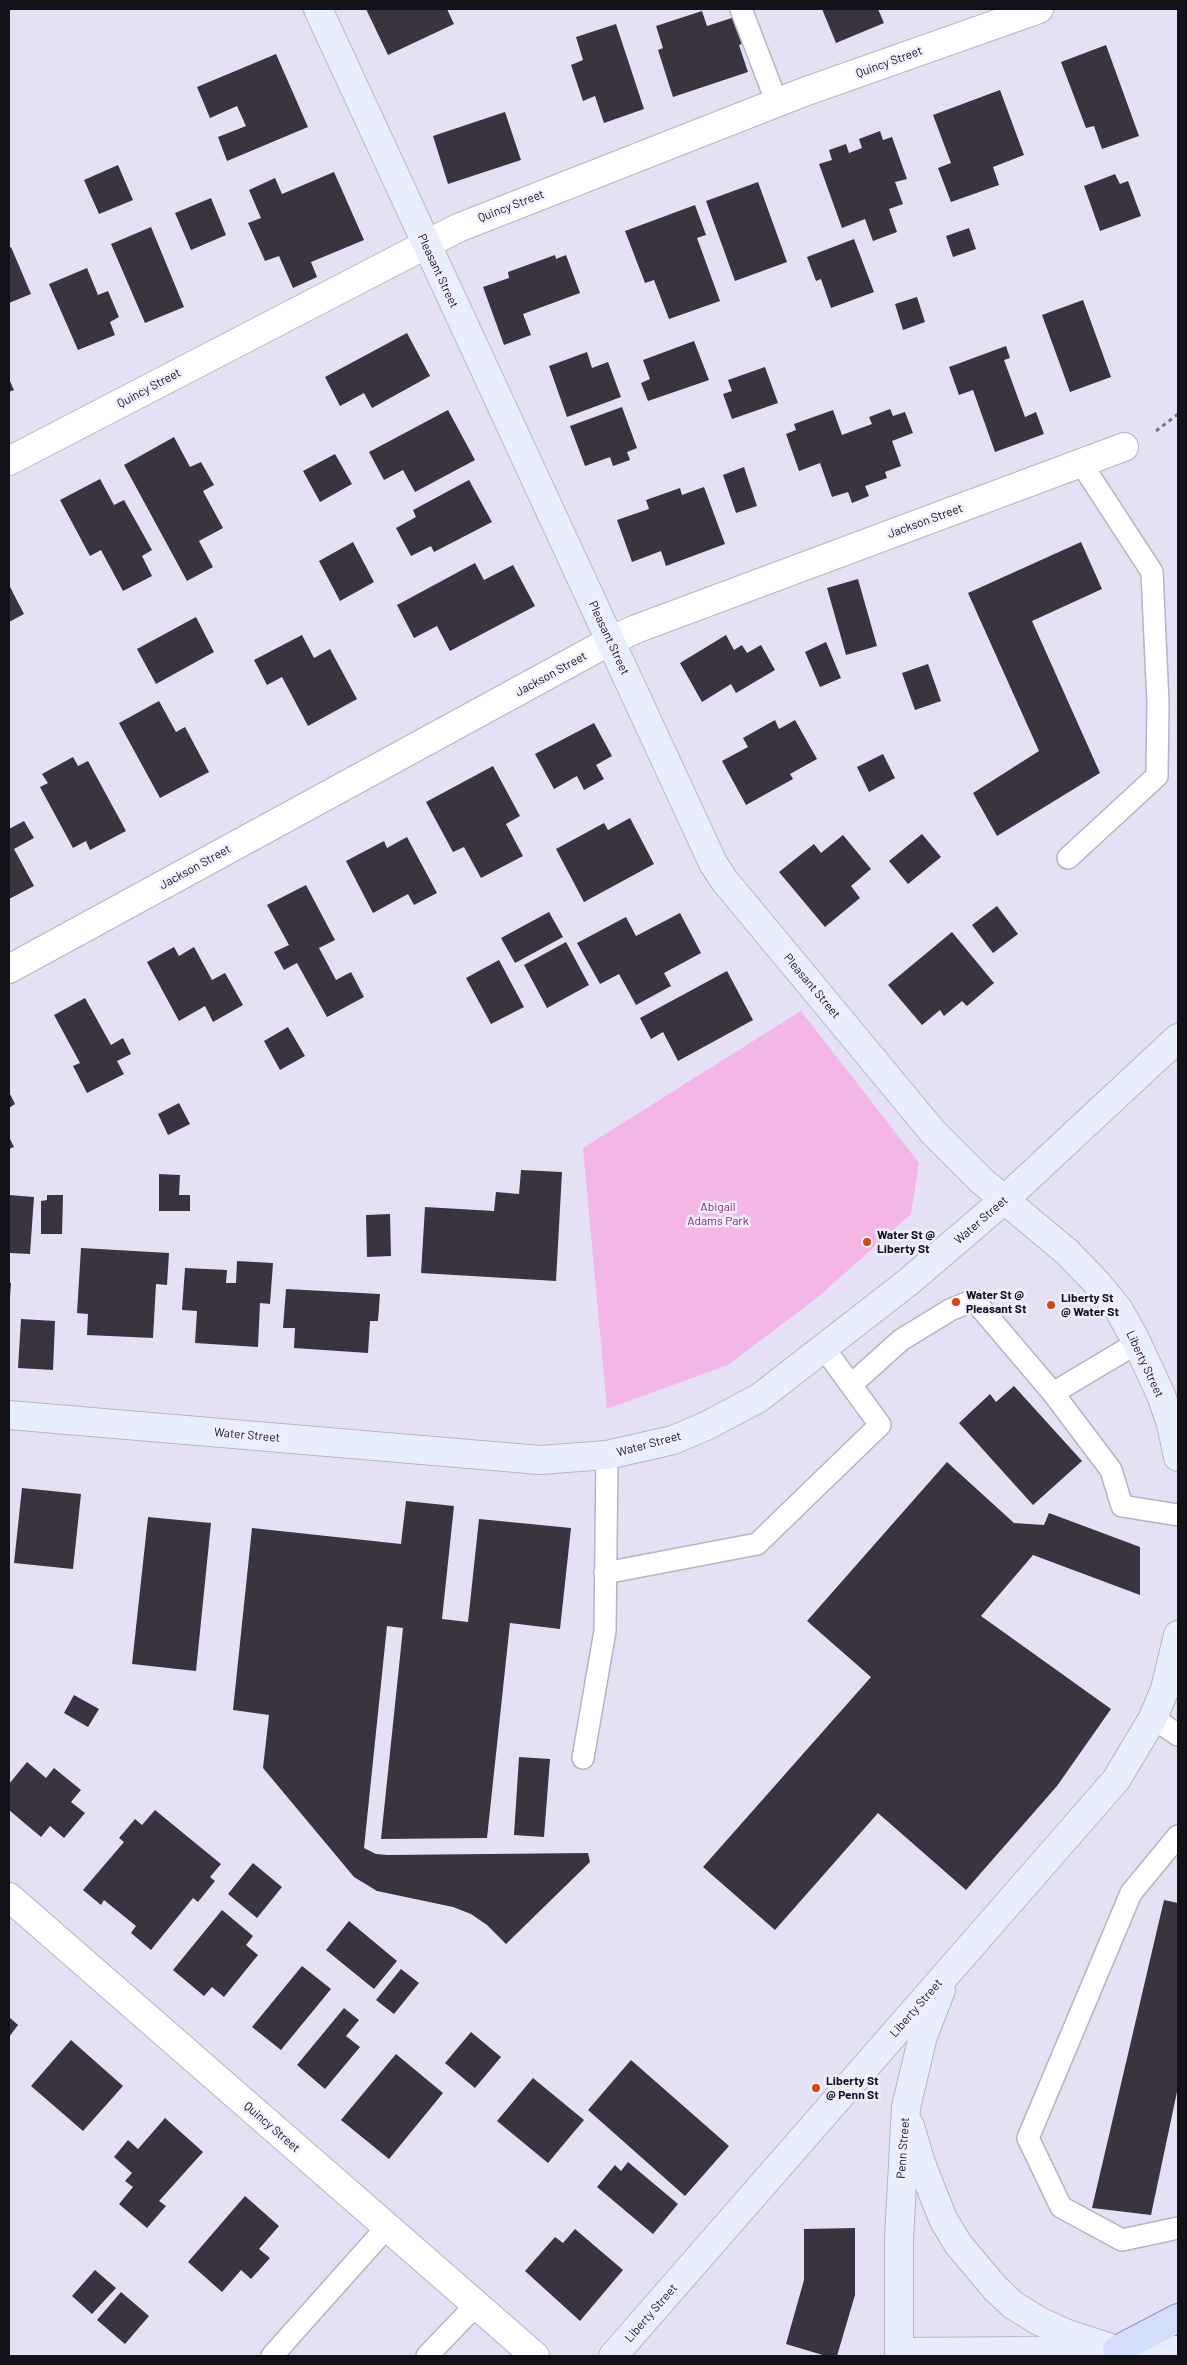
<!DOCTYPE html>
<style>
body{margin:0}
#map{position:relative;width:1187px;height:2365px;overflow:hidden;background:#e4e1f5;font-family:Barlow,sans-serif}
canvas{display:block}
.frame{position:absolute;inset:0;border:10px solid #121118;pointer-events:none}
</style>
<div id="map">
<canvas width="1187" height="2365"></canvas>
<div class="frame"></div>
</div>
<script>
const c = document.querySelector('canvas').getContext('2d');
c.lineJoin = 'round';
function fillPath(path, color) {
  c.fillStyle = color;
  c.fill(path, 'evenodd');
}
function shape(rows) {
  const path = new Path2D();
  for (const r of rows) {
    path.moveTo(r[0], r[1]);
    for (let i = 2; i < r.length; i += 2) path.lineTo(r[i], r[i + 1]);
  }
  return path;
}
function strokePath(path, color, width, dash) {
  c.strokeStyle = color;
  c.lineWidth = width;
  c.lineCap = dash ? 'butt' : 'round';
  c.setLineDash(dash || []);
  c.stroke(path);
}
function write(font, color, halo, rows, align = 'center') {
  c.font = font + ' Barlow,sans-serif';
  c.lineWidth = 5;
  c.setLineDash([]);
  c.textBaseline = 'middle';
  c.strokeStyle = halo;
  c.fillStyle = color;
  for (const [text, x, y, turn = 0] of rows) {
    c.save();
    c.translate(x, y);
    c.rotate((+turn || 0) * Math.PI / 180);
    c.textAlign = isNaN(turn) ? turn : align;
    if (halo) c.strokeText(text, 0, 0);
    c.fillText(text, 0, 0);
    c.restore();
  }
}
fillPath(shape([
 [801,1011,919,1163,911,1214,818,1297,728,1365,607,1409,583,1148]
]), '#f4b6e6');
fillPath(shape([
 [366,9,447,9,454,24,388,55],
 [822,9,878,9,884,23,836,43],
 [702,11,707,26,741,15,750,41,739,45,748,72,673,97,658,50,663,48,656,26],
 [616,24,644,109,604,123,595,96,583,101,571,65,583,60,576,37],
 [1106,45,1139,136,1102,149,1094,126,1086,128,1061,62],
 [276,54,308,127,227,161,218,137,246,126,237,106,210,118,197,87],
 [1000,90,1024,155,993,167,999,185,951,202,938,168,951,163,933,115],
 [505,112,521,160,448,184,433,136],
 [880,131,883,140,892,137,907,179,895,182,903,204,889,209,897,232,873,241,865,219,842,228,819,164,832,160,829,150,846,144,849,153,862,148,859,139],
 [118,165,133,200,99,214,84,180],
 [334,172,364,240,311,262,317,277,293,288,279,256,265,261,248,223,261,218,249,190,275,178,282,194],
 [1115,174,1120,184,1128,181,1141,216,1100,231,1084,186],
 [758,182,787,262,735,281,706,201],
 [211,198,226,235,191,250,175,213],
 [695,205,706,235,697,238,720,301,669,319,654,280,645,283,625,231],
 [151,227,184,307,145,323,111,244],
 [969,228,976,249,953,257,946,236],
 [854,239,874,292,831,308,821,279,816,281,807,257],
 [11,247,31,294,9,303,9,248],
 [555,255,556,259,566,255,580,293,523,314,531,335,504,345,483,287,509,278,508,272],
 [87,268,98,295,108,291,119,317,110,322,115,335,78,350,49,284],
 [917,297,925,322,903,330,895,304],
 [1083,300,1111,377,1070,392,1042,315],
 [407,333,430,376,372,408,364,393,340,406,325,377],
 [694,341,709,380,648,401,641,383,650,379,643,360],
 [1006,346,1010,358,1004,360,1025,417,1036,412,1044,434,995,452,973,390,959,395,949,367],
 [587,352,592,368,608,362,621,397,567,417,549,366],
 [765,367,778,403,732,419,723,394,732,391,728,380],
 [9,379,14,390,9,392],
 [622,407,637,448,627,452,630,460,613,466,610,457,585,466,570,426],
 [890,409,893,416,905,412,913,433,892,441,901,466,885,472,887,478,865,486,869,496,852,503,848,492,832,497,820,463,799,471,786,434,796,430,794,424,833,410,842,435,872,424,869,417],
 [448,410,475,460,415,492,403,470,384,480,369,452],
 [174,437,190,467,201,462,214,485,203,491,223,528,199,541,213,567,187,581,124,465],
 [335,454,352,484,320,502,303,471],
 [744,467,757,506,736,513,723,475],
 [100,479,114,505,124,500,152,550,142,556,152,576,123,591,101,550,90,556,60,500],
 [469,480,492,522,434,552,431,546,411,556,396,528,416,517,413,510],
 [704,487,725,544,666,566,661,551,632,562,617,520,649,509,646,500,680,488,682,495],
 [353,542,374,582,340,601,319,561],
 [1081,542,1102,589,1032,621,1100,773,997,836,973,793,1039,751,968,593],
 [475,563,484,580,513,565,535,606,450,651,437,626,414,638,397,605],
 [858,579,877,646,846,655,827,588],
 [9,585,24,614,9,622],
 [196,617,214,652,156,684,137,649],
 [302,635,314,658,330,649,357,699,308,726,282,677,267,685,254,660],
 [726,635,734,650,742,645,747,653,761,645,775,670,736,693,731,684,702,702,680,663],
 [826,642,841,678,820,687,805,652],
 [928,664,941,701,915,710,902,673],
 [159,701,176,732,185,727,209,772,160,798,119,723],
 [775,720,779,729,795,720,817,759,790,774,793,779,746,805,722,761,748,747,743,738],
 [594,723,612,756,596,765,604,779,584,790,577,776,554,789,535,754],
 [883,754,895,778,869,792,857,767],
 [73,757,78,766,88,761,126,831,90,850,86,841,73,848,40,787,48,783,42,774],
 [493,766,520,816,506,824,523,856,481,878,464,847,453,852,426,802],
 [630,818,654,864,584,902,556,849,604,823,608,830],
 [24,821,34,838,14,849,34,886,9,899,9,829],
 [922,834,941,857,908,884,889,861],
 [843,835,871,869,851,886,860,898,825,927,779,872,814,844,821,853],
 [407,837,437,893,414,905,408,894,373,913,346,861,384,841,387,848],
 [306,885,335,940,319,948,336,980,351,972,364,997,327,1017,297,963,284,970,274,952,289,945,267,905],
 [997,906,1018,934,993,953,972,925],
 [549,912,563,937,515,963,501,938],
 [680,913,701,953,664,973,671,986,636,1005,619,974,600,984,577,943,626,917,636,936],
 [952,932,994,983,967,1006,962,1001,944,1016,940,1010,922,1025,888,985],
 [566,942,589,985,547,1008,524,965],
 [174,947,179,956,194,947,212,980,225,973,243,1005,213,1022,205,1006,179,1021,147,962],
 [499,960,524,1007,491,1024,466,978],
 [727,971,753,1020,678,1061,663,1032,651,1039,640,1018],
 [85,998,111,1045,123,1038,131,1054,117,1061,124,1074,87,1093,73,1066,80,1063,54,1015],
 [288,1027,305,1056,280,1070,264,1041],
 [9,1092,15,1104,9,1108],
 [179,1103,190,1124,168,1135,158,1114],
 [9,1137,14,1147,9,1149],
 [521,1170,562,1172,556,1281,421,1273,425,1207,494,1211,496,1192,519,1194],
 [159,1174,180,1175,179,1195,190,1195,190,1211,159,1211],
 [9,1195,34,1197,30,1254,9,1253],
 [47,1195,63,1195,62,1234,41,1234,41,1201,47,1200],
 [390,1214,391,1256,367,1257,366,1215],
 [81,1248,169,1253,167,1285,156,1284,153,1338,87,1335,88,1314,77,1313],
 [237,1261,273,1263,270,1304,260,1303,258,1347,195,1343,197,1311,182,1310,185,1268,227,1270,226,1283,236,1283],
 [9,1283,11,1283,10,1297,9,1297],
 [286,1289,380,1294,378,1321,370,1321,368,1353,294,1348,295,1328,283,1328],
 [21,1319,55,1321,53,1370,18,1368],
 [1014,1386,1082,1461,1033,1505,959,1423,990,1394,996,1402],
 [947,1462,1014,1523,1044,1525,1049,1513,1140,1547,1140,1595,1033,1555,981,1616,1111,1709,1057,1786,966,1890,878,1813,775,1930,703,1867,871,1677,807,1621],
 [22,1488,81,1494,73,1569,14,1563],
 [406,1501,454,1506,442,1619,468,1622,479,1519,571,1528,560,1629,510,1623,487,1838,381,1839,403,1628,387,1626,364,1848,376,1854,388,1855,588,1853,590,1862,506,1944,487,1925,471,1914,453,1907,377,1891,354,1877,263,1768,269,1715,233,1710,252,1528,401,1544],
 [148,1517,211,1523,196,1671,132,1664],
 [74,1695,99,1709,88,1727,64,1713],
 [519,1757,550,1759,544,1837,514,1835],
 [27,1762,46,1778,54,1768,81,1790,71,1802,85,1813,64,1838,50,1826,41,1837,9,1810,9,1784],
 [155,1810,221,1864,210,1877,215,1881,198,1902,193,1898,151,1950,131,1933,136,1926,104,1900,101,1905,83,1890,124,1842,119,1838,135,1819,142,1825],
 [253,1863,282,1887,257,1918,228,1894],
 [1164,1900,1178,1903,1178,2087,1151,2215,1092,2208],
 [222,1910,253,1936,246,1945,258,1955,224,1997,212,1987,204,1996,173,1970],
 [349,1921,397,1961,374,1989,326,1950],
 [302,1966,331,1989,281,2050,252,2027],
 [401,1969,419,1983,394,2014,376,2000],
 [344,2008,359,2020,346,2036,360,2047,325,2089,297,2065],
 [9,2017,18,2025,9,2037],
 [471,2032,501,2057,475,2088,445,2063],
 [71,2040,123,2086,83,2131,31,2086],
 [396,2054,443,2093,389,2159,341,2120],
 [631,2060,729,2146,685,2196,588,2110],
 [533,2078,584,2120,548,2163,497,2121],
 [165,2118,203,2152,159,2201,166,2206,147,2228,119,2204,133,2187,125,2181,132,2173,114,2157,128,2140,138,2149],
 [628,2162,678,2204,653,2234,597,2187,615,2165,621,2171],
 [245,2196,279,2226,259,2249,270,2258,251,2279,241,2270,222,2292,188,2262],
 [855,2228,855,2295,837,2356,826,2356,786,2344,804,2280,804,2229],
 [575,2229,623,2270,580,2321,525,2271,555,2237,563,2243],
 [95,2270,116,2288,92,2314,72,2296],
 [121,2292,149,2316,125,2344,97,2320]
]), '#3c3341');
const lane = shape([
 [741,9,777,103],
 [1068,858,1157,776,1158,703,1152,572,1081,463],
 [851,1385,901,1340,950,1310,974,1300,1053,1393,1137,1343],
 [1053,1393,1111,1470,1122,1506,1178,1515],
 [605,1573,757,1544,880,1425,824,1348],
 [1153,1718,1178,1735],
 [583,1758,605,1631,607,1455],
 [1178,1836,1131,1893,1028,2138,1061,2207,1122,2240,1178,2228],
 [272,2356,387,2227],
 [427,2356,476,2305]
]);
const street = shape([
 [9,461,458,228,804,92,1039,9],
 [9,969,610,641,636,629,1124,447],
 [9,1897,535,2356]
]);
const secondary = shape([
 [318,9,713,863,724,880,933,1132,982,1181,1067,1252,1096,1282,1119,1310,1135,1339,1161,1395,1171,1424,1178,1457],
 [9,1415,540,1460,607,1455,673,1440,706,1426,759,1398,907,1283,1004,1200,1178,1038],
 [910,2126,921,2163,943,2219,958,2244,995,2288,1013,2305,1039,2321,1065,2333,1117,2350],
 [899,2352,1178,2350],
 [613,2356,1116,1780,1153,1718,1165,1689,1178,1635],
 [899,2356,899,2239,906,2107,923,2036,941,1990]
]);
const primary = shape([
 [1117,2350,1178,2318]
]);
strokePath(lane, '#b5b3c6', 24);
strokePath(street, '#b5b3c6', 30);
strokePath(secondary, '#b5b3c6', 30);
strokePath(primary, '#7d87a8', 30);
strokePath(shape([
 [1156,431,1178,414]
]), '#787683', 3, [4, 4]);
strokePath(lane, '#fff', 21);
strokePath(street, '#fff', 28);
strokePath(secondary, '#e9eefc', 28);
strokePath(primary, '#d4ddf9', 28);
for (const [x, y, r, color] of [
 [867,1242,5,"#d04914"],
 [956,1302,5,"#d04914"],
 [1051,1305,5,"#d04914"],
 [816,2088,5,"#d04914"]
]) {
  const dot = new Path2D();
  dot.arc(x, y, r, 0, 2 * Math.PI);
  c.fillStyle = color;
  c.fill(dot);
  strokePath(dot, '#f1efff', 2);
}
write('12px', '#121118', '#f1efff', [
 ["Quincy Street",889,62,-20],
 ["Quincy Street",511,206,-21],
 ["Pleasant Street",438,271,65],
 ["Quincy Street",149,388,-28],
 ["Jackson Street",925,521,-20],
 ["Pleasant Street",609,638,65],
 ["Jackson Street",551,674,-29],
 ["Jackson Street",195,867,-29],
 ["Pleasant Street",812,986,50],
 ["Water Street",981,1220,-41],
 ["Liberty Street",1145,1364,65],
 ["Water Street",247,1435,5],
 ["Water Street",649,1444,-15],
 ["Liberty Street",916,2008,-49],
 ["Quincy Street",272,2127,41],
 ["Penn Street",903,2148,-86],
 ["Liberty Street",651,2313,-49]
]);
write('12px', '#812b74', '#f1efff', [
 ["Abigail",718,1207],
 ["Adams Park",718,1221]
]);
write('bold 12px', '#121118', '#f1efff', [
 ["Water St @",877,1235],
 ["Liberty St",877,1249],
 ["Water St @",966,1295],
 ["Pleasant St",966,1309],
 ["Liberty St",1061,1298],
 ["@ Water St",1061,1312],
 ["Liberty St",826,2081],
 ["@ Penn St",826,2095]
], 'left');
</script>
